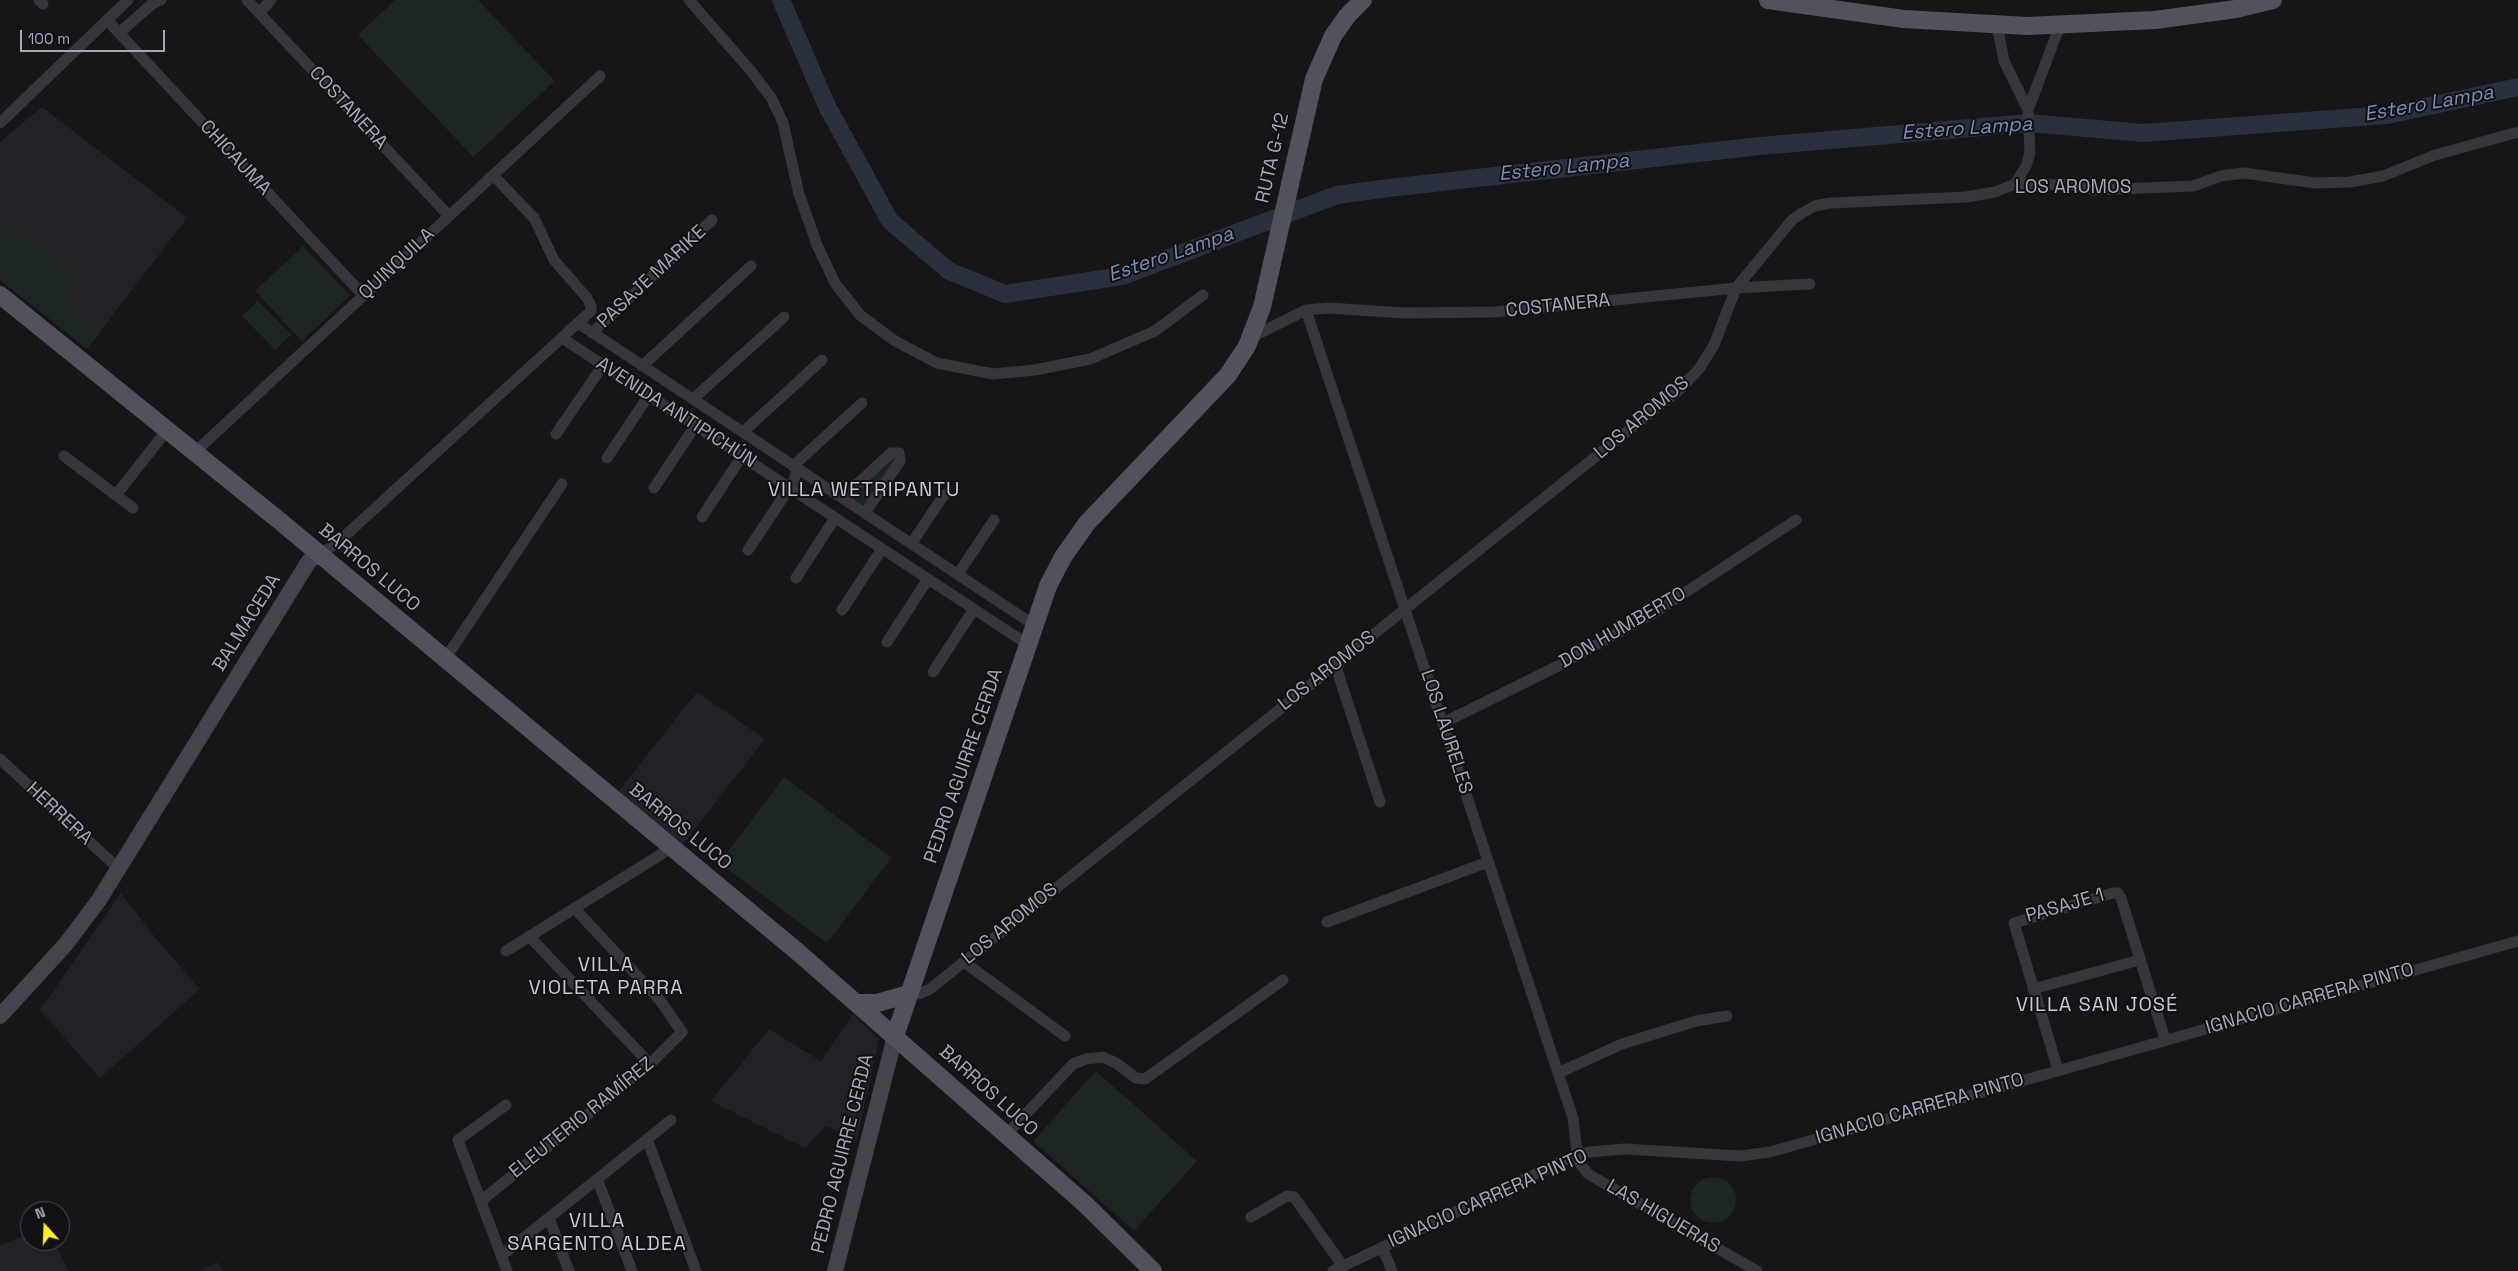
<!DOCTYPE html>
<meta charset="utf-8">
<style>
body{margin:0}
#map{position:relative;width:2518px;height:1271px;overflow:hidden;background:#161518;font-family:"Space Grotesk",sans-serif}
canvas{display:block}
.north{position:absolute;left:20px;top:1201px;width:50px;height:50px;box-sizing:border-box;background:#111013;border:1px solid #4d4c55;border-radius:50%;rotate:340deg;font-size:14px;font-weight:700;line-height:20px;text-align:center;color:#a6a7b9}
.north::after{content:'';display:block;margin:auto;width:18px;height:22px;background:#ffee26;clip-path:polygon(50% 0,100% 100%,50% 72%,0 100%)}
.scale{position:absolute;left:20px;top:30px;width:145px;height:22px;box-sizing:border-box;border:2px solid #a6a7b9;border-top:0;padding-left:6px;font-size:15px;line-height:18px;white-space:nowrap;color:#a6a7b9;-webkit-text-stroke:4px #111013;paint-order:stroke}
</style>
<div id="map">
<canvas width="2518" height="1271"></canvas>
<div class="north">N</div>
<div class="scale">100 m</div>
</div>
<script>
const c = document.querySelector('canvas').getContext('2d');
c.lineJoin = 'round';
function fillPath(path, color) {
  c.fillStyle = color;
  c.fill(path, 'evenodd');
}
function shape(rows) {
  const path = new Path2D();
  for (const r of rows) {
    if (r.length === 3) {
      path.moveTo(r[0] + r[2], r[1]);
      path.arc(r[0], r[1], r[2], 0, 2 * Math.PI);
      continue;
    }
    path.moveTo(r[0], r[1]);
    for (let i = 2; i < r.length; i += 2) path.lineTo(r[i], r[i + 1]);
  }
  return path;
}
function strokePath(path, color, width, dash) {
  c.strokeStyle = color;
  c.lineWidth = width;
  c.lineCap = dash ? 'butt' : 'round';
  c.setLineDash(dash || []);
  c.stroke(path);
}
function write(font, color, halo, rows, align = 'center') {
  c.font = font + ' "Space Grotesk",sans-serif';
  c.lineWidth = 4;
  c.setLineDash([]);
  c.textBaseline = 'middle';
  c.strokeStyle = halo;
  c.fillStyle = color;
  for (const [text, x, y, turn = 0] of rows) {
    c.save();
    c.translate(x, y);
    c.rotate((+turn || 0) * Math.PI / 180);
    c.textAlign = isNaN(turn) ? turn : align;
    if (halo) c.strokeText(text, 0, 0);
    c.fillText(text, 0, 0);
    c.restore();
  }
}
fillPath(shape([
 [42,107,187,218,87,349,0,279,0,142],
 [697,692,765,739,681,847,617,793],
 [121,893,158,941,200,989,100,1078,40,1010],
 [853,1014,879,1039,857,1140,826,1126,805,1148,711,1101,769,1029,821,1061],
 [30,1233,30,1241,53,1241,69,1271,0,1271,0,1245],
 [217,1262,223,1271,199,1271]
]), '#222125');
fillPath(shape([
 [395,0,478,0,555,81,473,157,358,35],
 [0,219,79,275,63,301,102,331,87,349,0,280],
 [303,246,350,296,302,341,255,291],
 [258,301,291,335,275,350,242,316],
 [891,458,897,460,865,506,849,496],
 [784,777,891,858,827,943,719,863],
 [1096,1071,1197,1161,1134,1231,1033,1141],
 [1713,1200,23]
]), '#1d2620');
strokePath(shape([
 [781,0,827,106,890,221,949,271,1005,294,1122,276,1337,195,1389,188,1760,146,2029,123,2143,133,2387,115,2518,87]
]), '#2a303d', 18);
strokePath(shape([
 [39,0,43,4],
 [247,0,449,216],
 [689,0,751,71,772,99,783,123,799,194,817,245,835,283,860,315,895,341,937,363,993,374,1035,370,1090,359,1155,331,1203,295],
 [259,13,271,0],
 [107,20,363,295],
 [1997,25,2004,61,2028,110,2030,153,2026,166,2015,184],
 [119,33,152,4,161,0],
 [2028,110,2060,25],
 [0,123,128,0],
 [1306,310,1573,1118,1578,1161,1588,1174,1757,1271],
 [578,323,1034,625],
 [592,333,712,220],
 [1252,337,1306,310,1328,308,1404,313,1494,312,1736,288,1810,284],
 [562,338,1027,644],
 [642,366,751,266],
 [693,399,784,317],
 [743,432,822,360],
 [556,434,603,365],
 [195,452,600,76],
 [64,456,133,508],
 [607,458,649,395],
 [793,466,862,403],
 [654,488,695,426],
 [116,495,167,430],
 [842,498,891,453,899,453,900,461,865,513],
 [702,517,742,456],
 [911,544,944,495],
 [748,550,794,481,797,468],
 [319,554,336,544,591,311,591,306,587,298,554,260,534,218,493,175],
 [958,574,994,520],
 [796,578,835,518],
 [842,610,882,549],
 [887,642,928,579],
 [445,659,562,484],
 [1335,664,1380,802],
 [933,672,974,609],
 [1443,723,1562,664,1657,611,1796,520],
 [0,759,119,869],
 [1327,922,1488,862],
 [529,936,650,1064],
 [506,951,671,848],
 [964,962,1065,1036],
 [2033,989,2140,960],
 [909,994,919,994,930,989,1679,390,1699,369,1714,345,1736,288,1792,220,1802,213,1815,206,1830,203,1966,197,1995,192,2015,184,2074,185,2093,190,2193,186,2221,176,2244,173,2315,183,2350,182,2383,176,2435,155,2518,132],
 [2058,1070,2014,923,2113,893,2118,893,2121,898,2165,1039],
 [1558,1073,1622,1044,1696,1021,1727,1016],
 [506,1105,458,1140,507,1271],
 [1006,1135,1073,1064,1086,1059,1103,1057,1116,1063,1136,1078,1145,1079,1283,980],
 [647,1139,696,1271],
 [597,1179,632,1271],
 [481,1201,650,1064,682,1032,659,999,574,908],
 [1251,1217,1287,1196,1294,1197,1343,1266],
 [549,1218,569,1271],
 [1382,1247,1392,1271],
 [501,1256,671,1120],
 [1333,1271,1569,1158,1589,1152,1625,1149,1740,1156,1770,1152,2518,941]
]), '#37363d', 11);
strokePath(shape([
 [0,1016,66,944,99,900,309,561,319,554],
 [835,1271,895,1036]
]), '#44444d', 16);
strokePath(shape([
 [1768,0,1904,19,2027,26,2155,20,2236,9,2273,0],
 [0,295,281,522,799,953,1085,1204,1153,1271],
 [856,1003,877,1003,909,994],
 [895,1036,1048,586,1063,557,1087,523,1228,375,1247,346,1262,307,1314,79,1333,36,1347,16,1363,0]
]), '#52525c', 18);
write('19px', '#a6a7b9', '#111013', [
 ["COSTANERA",348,108,47],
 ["CHICAUMA",235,158,47],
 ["RUTA G-12",1273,158,-77],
 ["LOS AROMOS",2073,188],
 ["QUINQUILA",397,264,-43],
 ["PASAJE MARIKE",652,277,-43],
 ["COSTANERA",1558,306,-6],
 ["AVENIDA ANTIPICHÚN",676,413,33],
 ["LOS AROMOS",1642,418,-40],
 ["BARROS LUCO",369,568,40],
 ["BALMACEDA",247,623,-58],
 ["DON HUMBERTO",1623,628,-30],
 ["LOS AROMOS",1327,671,-38],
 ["LOS LAURELES",1446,732,72],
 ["PEDRO AGUIRRE CERDA",964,766,-71],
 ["HERRERA",59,814,43],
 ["BARROS LUCO",680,827,39],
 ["PASAJE 1",2065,906,-16],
 ["LOS AROMOS",1010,924,-39],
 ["IGNACIO CARRERA PINTO",2310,999,-16],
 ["BARROS LUCO",988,1091,42],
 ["IGNACIO CARRERA PINTO",1920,1109,-16],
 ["ELEUTERIO RAMÍREZ",582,1118,-39],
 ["PEDRO AGUIRRE CERDA",843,1154,-76],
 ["IGNACIO CARRERA PINTO",1488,1199,-24],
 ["LAS HIGUERAS",1663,1217,30]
]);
write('italic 20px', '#798bb8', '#111013', [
 ["Estero Lampa",2429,104,-10],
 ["Estero Lampa",1967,129,-4],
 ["Estero Lampa",1564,168,-6],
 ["Estero Lampa",1171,255,-19]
]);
c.letterSpacing = '1px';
write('20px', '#c7c7d5', '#111013', [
 ["VILLA WETRIPANTU",864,491],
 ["VILLA",606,966],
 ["VIOLETA PARRA",606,989],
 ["VILLA SAN JOSÉ",2097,1006],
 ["VILLA",597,1222],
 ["SARGENTO ALDEA",597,1245]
]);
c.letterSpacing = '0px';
</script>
